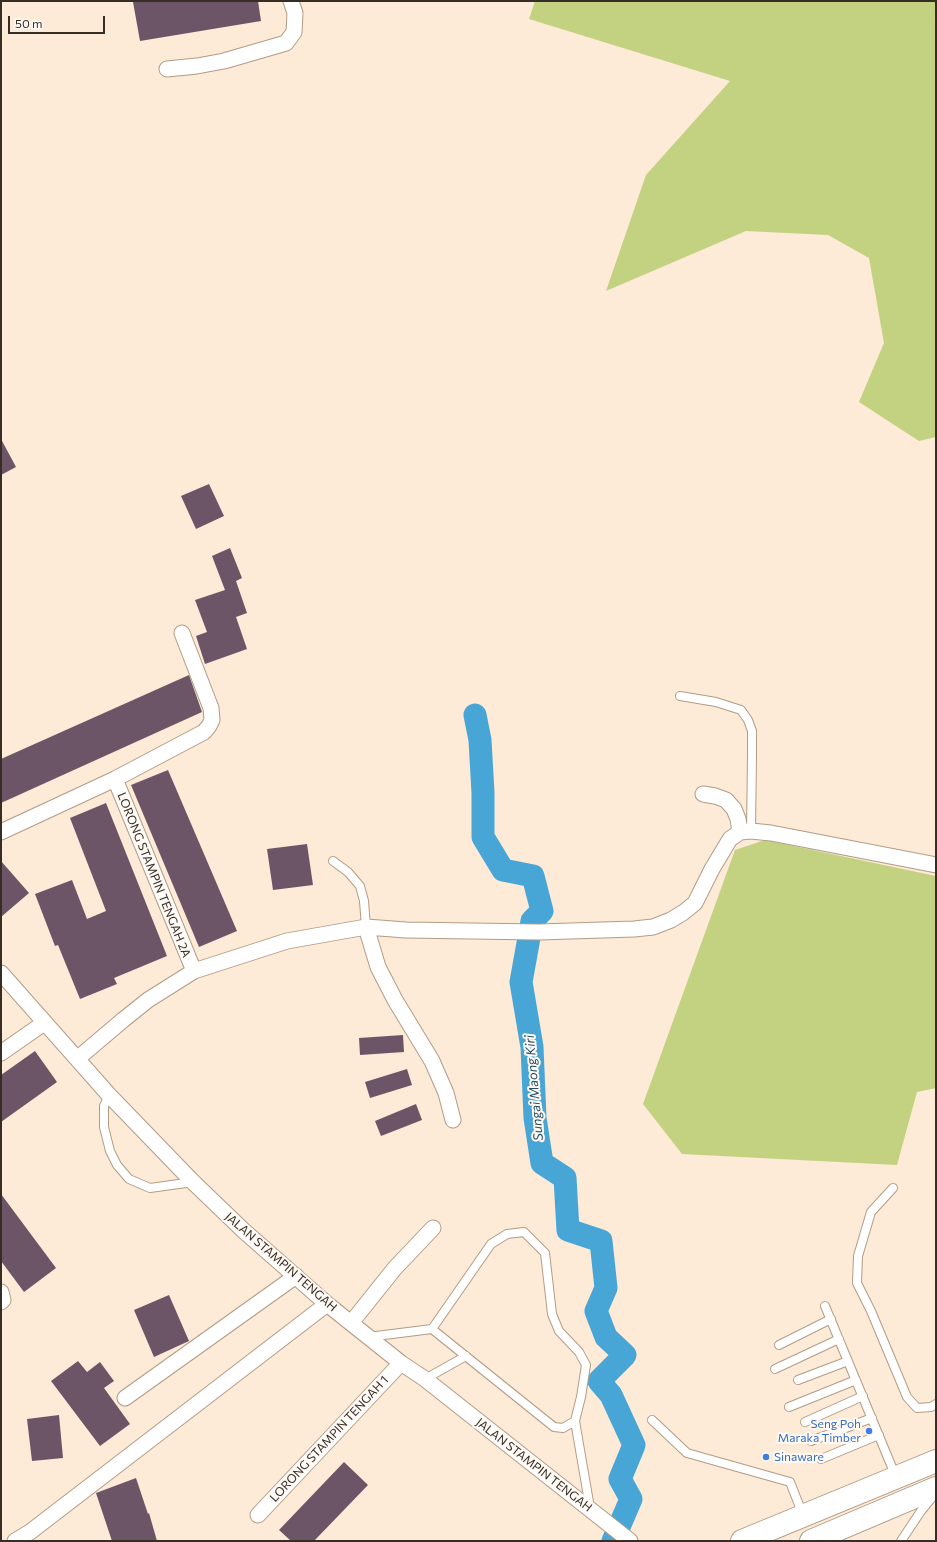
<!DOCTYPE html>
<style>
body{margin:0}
#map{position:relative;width:937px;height:1542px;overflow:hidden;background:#fdead7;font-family:Commissioner,sans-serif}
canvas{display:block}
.frame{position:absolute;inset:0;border:2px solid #362d24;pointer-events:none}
.scale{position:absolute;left:8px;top:16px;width:97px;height:18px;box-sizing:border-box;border:2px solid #362d24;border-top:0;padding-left:5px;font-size:12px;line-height:14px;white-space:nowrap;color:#362d24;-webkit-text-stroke:3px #fffaf5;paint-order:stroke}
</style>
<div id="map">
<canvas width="937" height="1542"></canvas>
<div class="frame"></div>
<div class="scale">50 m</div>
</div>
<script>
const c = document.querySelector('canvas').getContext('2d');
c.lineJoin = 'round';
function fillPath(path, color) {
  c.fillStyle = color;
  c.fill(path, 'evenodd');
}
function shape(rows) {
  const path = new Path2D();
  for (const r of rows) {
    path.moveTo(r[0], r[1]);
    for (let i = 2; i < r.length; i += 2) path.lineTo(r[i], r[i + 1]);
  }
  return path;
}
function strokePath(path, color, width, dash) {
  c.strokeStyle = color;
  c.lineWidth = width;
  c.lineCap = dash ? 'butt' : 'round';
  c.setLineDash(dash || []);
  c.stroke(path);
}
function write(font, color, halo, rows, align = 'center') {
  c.font = font + ' Commissioner,sans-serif';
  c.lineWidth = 4;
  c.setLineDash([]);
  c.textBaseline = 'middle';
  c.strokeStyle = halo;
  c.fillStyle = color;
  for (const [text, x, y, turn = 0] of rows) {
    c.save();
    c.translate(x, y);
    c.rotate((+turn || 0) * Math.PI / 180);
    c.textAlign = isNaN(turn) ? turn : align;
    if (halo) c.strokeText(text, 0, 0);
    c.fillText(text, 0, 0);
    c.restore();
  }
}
fillPath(shape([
 [535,1,936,1,936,437,919,441,859,402,884,343,869,258,828,235,746,231,606,291,646,175,730,81,529,19],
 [765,840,936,876,936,1088,917,1092,897,1165,682,1154,643,1104,735,850]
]), '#c3d280');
strokePath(shape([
 [475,715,480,740,483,793,483,837,503,870,533,876,542,911,532,921,521,982,532,1047,535,1118,542,1163,565,1178,568,1230,601,1241,606,1288,596,1311,606,1337,625,1355,599,1381,611,1395,634,1445,620,1479,631,1499,613,1541]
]), '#47a6d5', 23);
fillPath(shape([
 [139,1,258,1,261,21,140,41,133,2],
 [1,439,16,467,1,475],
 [209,484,224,516,196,529,181,496],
 [230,548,242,578,236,581,247,613,236,617,247,649,205,664,196,636,207,632,195,600,225,590,212,556],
 [189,675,202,712,1,803,1,759],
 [168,770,237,931,199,947,131,785],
 [106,803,167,956,114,978,117,984,80,999,58,945,55,946,35,894,72,880,87,919,106,911,70,818],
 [307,844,313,885,273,890,267,849],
 [1,861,29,893,1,917],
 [403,1035,404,1052,360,1055,359,1038],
 [35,1051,57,1082,1,1122,1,1075],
 [407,1069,412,1085,370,1098,365,1082],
 [416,1104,422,1120,381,1136,375,1121],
 [1,1194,56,1268,24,1292,1,1261],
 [169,1295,189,1341,154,1357,134,1310],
 [78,1361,87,1372,100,1362,114,1381,104,1388,130,1424,100,1446,51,1381],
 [59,1415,63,1458,32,1461,27,1419],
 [344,1462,368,1485,314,1541,291,1541,279,1530],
 [136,1478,148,1514,149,1513,157,1541,112,1541,96,1493]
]), '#6c5567');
const service = shape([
 [680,696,716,702,741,710,748,720,752,731,752,755,751,831],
 [333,861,348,872,360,886,364,901,366,927],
 [109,1095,104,1106,104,1127,110,1151,117,1165,129,1179,150,1188,193,1182],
 [893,1188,871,1212,858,1256,857,1283,871,1311,907,1397,917,1408,931,1407,936,1404],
 [825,1306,896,1477],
 [368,1337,432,1329],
 [779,1345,831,1319],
 [775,1369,839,1339],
 [425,1379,466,1356],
 [798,1380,848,1361],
 [789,1407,856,1380],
 [652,1420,687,1453,790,1482,803,1515],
 [575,1421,563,1428,554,1427,432,1329,491,1244,507,1234,524,1232,545,1253,552,1314,559,1331,579,1352,586,1365,581,1397,575,1421,590,1508],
 [805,1422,863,1396],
 [811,1441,872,1418],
 [821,1459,879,1435],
 [901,1541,921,1511,934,1495]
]);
const minor = shape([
 [167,69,197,66,224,61,286,43,294,32,295,13,291,1],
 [115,779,194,971],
 [703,794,715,796,726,800,734,809,738,819,740,832],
 [1,832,115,779,204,732,209,726,212,720,211,708,182,633],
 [366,927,378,967,395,1000,432,1061,446,1093,453,1120],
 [1,973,109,1095,193,1182,244,1231,327,1304,401,1363,425,1379,630,1541],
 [1,1053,44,1023],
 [77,1059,123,1020,148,1000,194,971,287,941,366,927,406,930,539,932,634,929,653,927,671,920,684,912,695,903,712,869,730,839,740,832,751,831,771,833,936,865],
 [1,1292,3,1300,1,1302],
 [351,1323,395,1268,433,1228],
 [125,1398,296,1276],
 [258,1515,401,1363],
 [15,1541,30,1532,327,1304]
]);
const trunk = shape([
 [742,1541,936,1461],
 [811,1541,936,1488]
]);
strokePath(service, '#b29c85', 10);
strokePath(minor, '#b29c85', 17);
strokePath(trunk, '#b29c85', 24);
strokePath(service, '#fff', 8);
strokePath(minor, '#fff', 15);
strokePath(trunk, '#fff', 22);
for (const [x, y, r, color] of [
 [869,1431,4,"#3f7fe0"],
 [766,1457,4,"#3f7fe0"]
]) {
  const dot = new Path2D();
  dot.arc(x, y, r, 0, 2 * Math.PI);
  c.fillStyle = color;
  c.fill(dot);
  strokePath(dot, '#fffaf5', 1.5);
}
write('12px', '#362d24', '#fffaf5', [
 ["LORONG STAMPIN TENGAH 2A",154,875,68],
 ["JALAN STAMPIN TENGAH",281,1262,41],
 ["LORONG STAMPIN TENGAH 1",329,1439,-47],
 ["JALAN STAMPIN TENGAH",534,1465,38]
]);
write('12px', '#366cbe', '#fffaf5', [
 ["Seng Poh",861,1424],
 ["Maraka Timber",861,1438],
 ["Sinaware",774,1457,"left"]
], 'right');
write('italic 13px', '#254d62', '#fffaf5', [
 ["Sungai Maong Kiri",534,1088,-95]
]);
</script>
